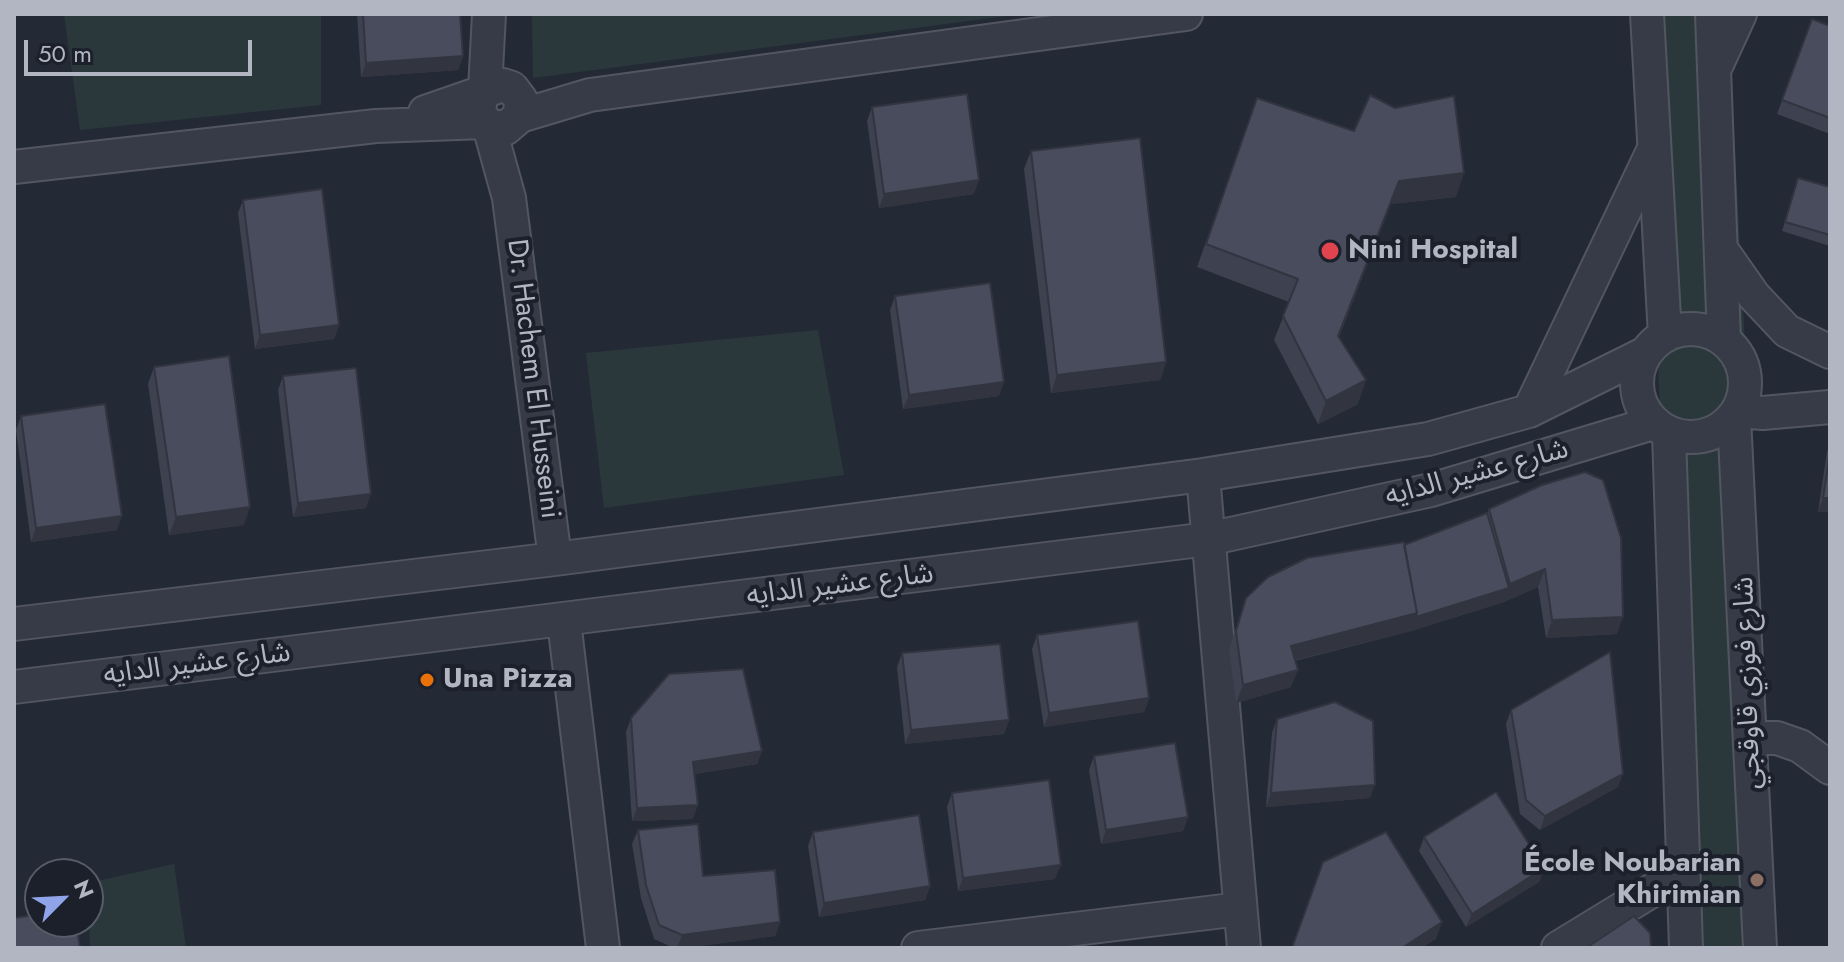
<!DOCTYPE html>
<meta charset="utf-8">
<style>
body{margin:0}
#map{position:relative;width:1844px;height:962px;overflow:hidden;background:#242936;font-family:Jost,sans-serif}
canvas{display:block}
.frame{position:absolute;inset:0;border:16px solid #b2b6c3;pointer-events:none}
.north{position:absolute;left:24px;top:858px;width:80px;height:80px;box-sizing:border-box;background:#1c202b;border:2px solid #585c68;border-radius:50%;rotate:66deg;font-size:22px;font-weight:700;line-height:32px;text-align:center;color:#b2b6c3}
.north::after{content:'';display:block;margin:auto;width:28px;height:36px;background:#90a4ea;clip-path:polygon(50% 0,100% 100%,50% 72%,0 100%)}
.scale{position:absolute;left:24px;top:40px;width:228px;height:36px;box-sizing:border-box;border:4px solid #b2b6c3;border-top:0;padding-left:10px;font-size:24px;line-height:28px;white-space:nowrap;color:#b2b6c3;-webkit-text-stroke:6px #1c202b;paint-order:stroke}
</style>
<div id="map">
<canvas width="1844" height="962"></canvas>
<div class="frame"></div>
<div class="north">N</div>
<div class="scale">50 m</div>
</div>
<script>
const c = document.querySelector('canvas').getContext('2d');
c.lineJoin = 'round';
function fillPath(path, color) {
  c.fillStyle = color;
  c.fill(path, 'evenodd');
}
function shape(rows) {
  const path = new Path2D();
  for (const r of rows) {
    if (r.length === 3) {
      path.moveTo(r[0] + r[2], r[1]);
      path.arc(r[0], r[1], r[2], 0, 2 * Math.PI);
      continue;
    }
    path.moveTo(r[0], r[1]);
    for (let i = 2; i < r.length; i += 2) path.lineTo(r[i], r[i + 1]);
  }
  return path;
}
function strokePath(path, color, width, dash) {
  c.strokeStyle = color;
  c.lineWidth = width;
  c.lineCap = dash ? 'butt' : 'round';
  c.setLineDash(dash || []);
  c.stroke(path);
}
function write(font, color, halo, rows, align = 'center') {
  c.font = font + ' Jost,"Noto Sans Arabic",sans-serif';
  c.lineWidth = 8;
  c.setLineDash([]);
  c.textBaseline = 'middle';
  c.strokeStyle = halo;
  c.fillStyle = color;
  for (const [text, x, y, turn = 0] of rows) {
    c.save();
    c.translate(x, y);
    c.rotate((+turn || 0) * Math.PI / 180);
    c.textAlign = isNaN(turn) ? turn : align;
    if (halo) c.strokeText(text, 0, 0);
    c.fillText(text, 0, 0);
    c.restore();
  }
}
fillPath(shape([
 [64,14,321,14,321,105,80,130],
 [532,14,1022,14,533,78],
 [1643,14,1728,14,1776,948,1683,948],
 [818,330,844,475,604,508,586,353],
 [174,864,186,948,90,948,88,883]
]), '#2a383b');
const minor = shape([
 [1647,14,1665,336],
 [1712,14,1724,340],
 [1717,64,1740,14],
 [485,90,489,14],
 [425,112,503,85,512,88,521,100,520,116,506,128,489,126,479,113,481,94],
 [520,116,590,95,1186,14],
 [489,126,509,198,555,559],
 [14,167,376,126,484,122],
 [1721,249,1754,296,1787,331,1830,352],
 [1691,383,54],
 [1529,411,1652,153],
 [1739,411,1763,413,1830,407],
 [1734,417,1760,948],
 [1669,434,1686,948],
 [1203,475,1244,948],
 [564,621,603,948],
 [14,624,555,559,1203,475,1428,439,1529,411,1646,353],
 [14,687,1208,539,1431,490,1653,423],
 [1751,738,1777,738,1800,746,1830,768],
 [918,948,1240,909],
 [1558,948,1684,871]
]);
strokePath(minor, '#525661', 36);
strokePath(minor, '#373b47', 32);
fillPath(shape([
 [357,14,460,14,463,56,458,70,361,77],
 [1812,19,1830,26,1830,134,1777,114],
 [1257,98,1456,197,1391,204,1339,337,1358,404,1318,424,1274,340,1289,302,1197,267],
 [872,107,974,194,879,208,867,121],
 [1031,151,1166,362,1160,380,1051,393,1024,169],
 [1798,178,1830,187,1830,246,1782,231],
 [243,200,339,325,334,339,255,349,238,213],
 [895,296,999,396,903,409,890,310],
 [154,367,244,525,169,535,148,384],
 [283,376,366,508,293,517,278,390],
 [21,416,117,530,31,542,16,430],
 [1830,444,1830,512,1818,512,1827,452],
 [1489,509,1617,634,1546,638,1538,587,1504,602,1411,631,1295,661,1291,687,1236,703,1229,649,1246,598,1404,545,1487,513],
 [1037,635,1149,698,1144,712,1044,727,1032,649],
 [902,653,1009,720,1004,734,905,744,897,667],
 [1511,710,1618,787,1540,830,1520,814,1506,724],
 [631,718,762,751,757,764,695,774,693,819,632,821,626,732],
 [1277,719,1370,798,1266,807,1272,733],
 [1094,756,1188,817,1183,831,1101,844,1089,770],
 [952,793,1055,879,958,891,947,807],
 [638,830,703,876,780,922,775,936,685,948,674,948,654,939,641,898,632,844],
 [813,832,930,886,925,900,819,917,808,846],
 [1424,837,1544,868,1539,882,1466,927,1419,851]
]), '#3e414f');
fillPath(shape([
 [463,56,458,70,361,77,366,63],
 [1464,173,1456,197,1391,204,1330,359,1399,181],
 [979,180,974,194,879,208,884,194],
 [339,325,334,339,255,349,260,335],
 [1166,362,1160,380,1051,393,1057,375],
 [1366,380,1358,404,1318,424,1326,401],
 [1004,382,999,396,903,409,909,395],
 [371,494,366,508,293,517,298,503],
 [1823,498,1830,498,1830,512,1818,512],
 [250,507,244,525,169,535,176,517],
 [122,516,117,530,31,542,36,528],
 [1545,569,1538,587,1504,602,1411,631,1284,663,1291,646,1509,588,1510,584],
 [1623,617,1617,634,1546,638,1552,620],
 [1298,670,1291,687,1236,703,1243,685],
 [1149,698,1144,712,1044,727,1049,713],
 [1009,720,1004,734,905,744,911,730],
 [762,751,757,764,688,775,693,762],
 [1623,774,1618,787,1540,830,1545,816],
 [1375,785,1370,798,1266,807,1271,793],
 [698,805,693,819,632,821,637,808],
 [1188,817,1183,831,1101,844,1106,830],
 [1061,865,1055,879,958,891,963,878],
 [1544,868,1539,882,1466,927,1472,914],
 [930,886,925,900,819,917,824,903],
 [780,922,775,936,685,948,677,948,682,935],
 [1442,922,1436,939,1422,948,1402,948]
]), '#323540');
const building = shape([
 [363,14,460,14,463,56,366,63,363,14],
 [1812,19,1830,26,1830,118,1782,100,1812,19],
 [967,94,979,180,884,194,872,107,967,94],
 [1370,95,1395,108,1454,96,1464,173,1399,181,1338,336,1366,380,1326,401,1283,316,1298,279,1206,244,1257,98,1354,131,1370,95],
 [1140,138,1166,362,1057,375,1031,151,1140,138],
 [1798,178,1830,187,1830,235,1785,222,1798,178],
 [322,189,339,325,260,335,243,200,322,189],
 [990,283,1004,382,909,395,895,296,990,283],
 [229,356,250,507,176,517,154,367,229,356],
 [356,368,371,494,298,503,283,376,356,368],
 [105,404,122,516,36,528,21,416,105,404],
 [1830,452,1830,498,1823,498,1830,452],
 [1585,472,1603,480,1621,538,1623,617,1552,620,1545,569,1510,584,1489,509,1542,485,1585,472],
 [1487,513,1509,588,1416,617,1417,613,1404,545,1487,513],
 [1404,542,1417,613,1291,646,1298,670,1243,685,1236,631,1246,598,1268,577,1307,558,1404,542],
 [1138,621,1149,698,1049,713,1037,635,1138,621],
 [1000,644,1009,720,911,730,902,653,1000,644],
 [1610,652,1623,774,1545,816,1526,800,1511,710,1610,652],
 [743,669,762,751,693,762,698,805,637,808,631,718,669,674,743,669],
 [1335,702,1373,721,1375,785,1271,793,1277,719,1335,702],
 [1175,743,1188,817,1106,830,1094,756,1175,743],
 [1049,780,1061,865,963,878,952,793,1049,780],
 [1496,792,1544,868,1472,914,1424,837,1496,792],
 [919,815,930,886,824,903,813,832,919,815],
 [698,824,703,876,775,870,780,922,682,935,659,925,646,885,638,830,698,824],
 [1386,832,1442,922,1402,948,1292,948,1323,862,1386,832],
 [40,914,40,922,76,922,80,948,14,948,14,918,40,914],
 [1634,916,1650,933,1651,948,1586,948,1634,916]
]);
fillPath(building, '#484c5c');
strokePath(building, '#323540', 2);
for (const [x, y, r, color] of [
 [1330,251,10,"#e0444e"],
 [427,680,8,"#e8710a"],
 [1757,880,8,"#8d6e63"]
]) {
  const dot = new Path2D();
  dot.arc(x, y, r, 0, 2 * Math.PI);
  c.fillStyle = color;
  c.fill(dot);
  strokePath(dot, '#1c202b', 3);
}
write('bold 28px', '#b2b6c3', '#1c202b', [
 ["Nini Hospital",1348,251],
 ["Una Pizza",443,680],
 ["École Noubarian",1741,864,"right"],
 ["Khirimian",1741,896,"right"]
], 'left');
write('28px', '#b2b6c3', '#1c202b', [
 ["Dr. Hachem El Husseini",532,379,83],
 ["شارع عشير الدايه",1477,474,-15],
 ["شارع عشير الدايه",840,586,-7],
 ["شارع عشير الدايه",197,665,-7],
 ["شارع فوزي قاوقجي",1749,683,-92]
]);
</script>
